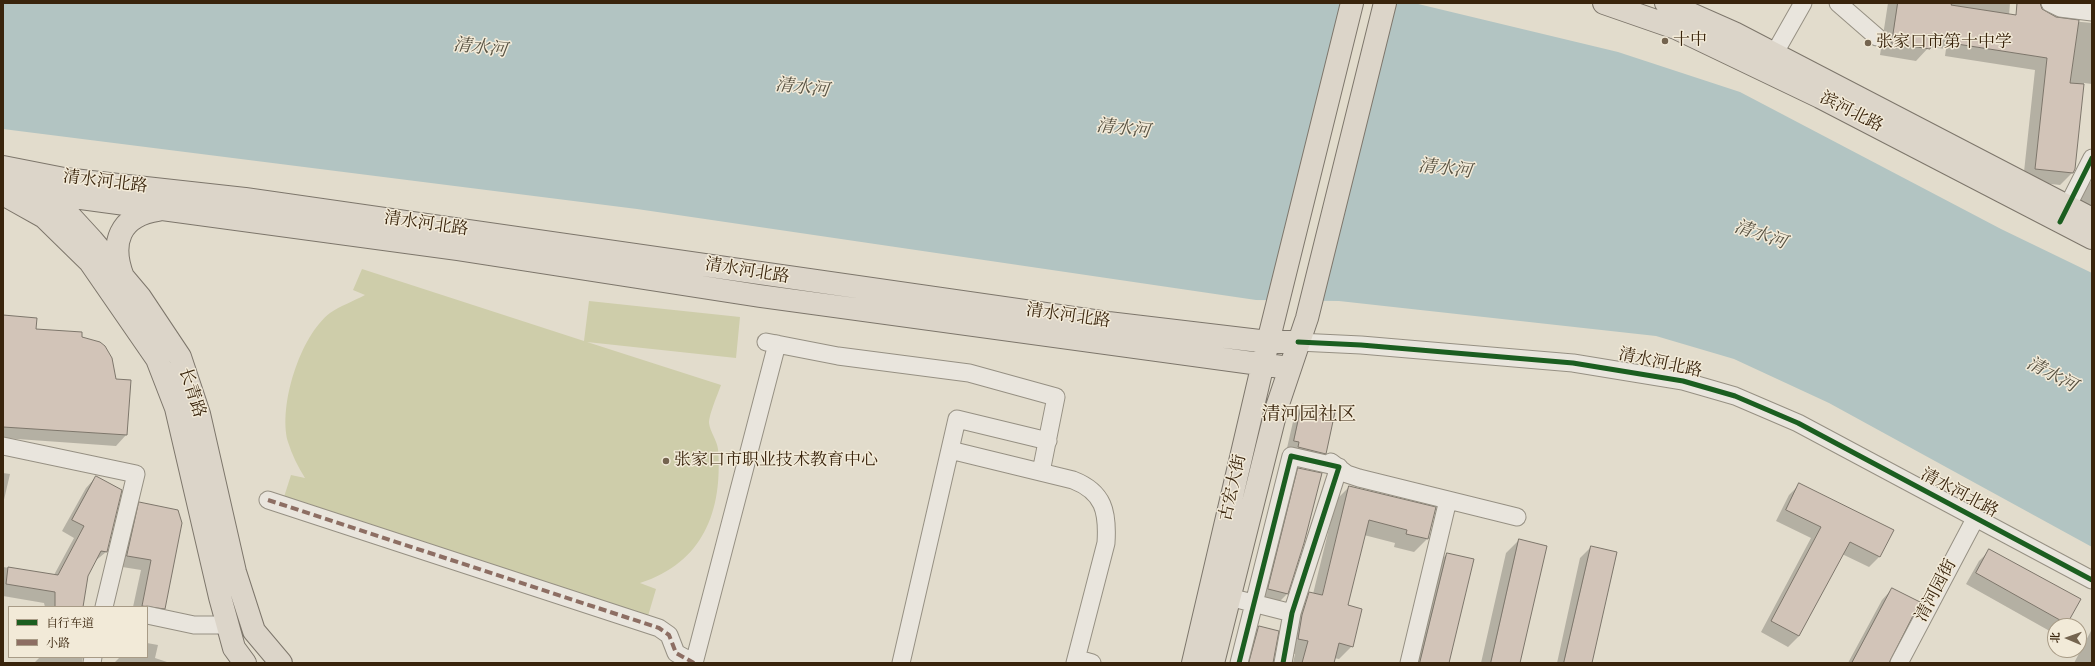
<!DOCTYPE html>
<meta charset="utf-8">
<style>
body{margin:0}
#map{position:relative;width:2095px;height:666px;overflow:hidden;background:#e2dccc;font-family:"IM FELL DW Pica","Noto Serif SC",serif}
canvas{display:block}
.frame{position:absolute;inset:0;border:4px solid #39240c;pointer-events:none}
.legend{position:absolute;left:8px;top:606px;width:140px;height:52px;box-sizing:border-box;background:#f2ead8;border:1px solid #a89b86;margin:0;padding:5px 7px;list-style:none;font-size:12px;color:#39240c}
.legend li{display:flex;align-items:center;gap:8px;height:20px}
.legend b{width:20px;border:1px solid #a89b86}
.north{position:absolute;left:2047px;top:618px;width:40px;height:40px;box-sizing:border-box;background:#f2ead8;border:1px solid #a89b86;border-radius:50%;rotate:272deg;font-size:11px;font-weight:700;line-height:16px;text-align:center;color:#39240c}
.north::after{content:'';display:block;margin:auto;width:14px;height:18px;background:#74644f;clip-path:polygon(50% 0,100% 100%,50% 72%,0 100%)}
</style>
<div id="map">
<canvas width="2095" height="666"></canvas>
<div class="frame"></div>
<ul class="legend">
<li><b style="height:5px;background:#1b5e20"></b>自行车道</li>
<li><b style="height:5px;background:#8d6e63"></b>小路</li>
</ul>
<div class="north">北</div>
</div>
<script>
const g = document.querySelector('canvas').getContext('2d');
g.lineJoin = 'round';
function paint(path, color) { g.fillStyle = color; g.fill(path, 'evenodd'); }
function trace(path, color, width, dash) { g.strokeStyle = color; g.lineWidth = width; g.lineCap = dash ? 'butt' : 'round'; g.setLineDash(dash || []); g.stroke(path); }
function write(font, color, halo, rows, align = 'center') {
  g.font = font + ' "IM FELL DW Pica","Noto Serif SC",serif'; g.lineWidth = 3; g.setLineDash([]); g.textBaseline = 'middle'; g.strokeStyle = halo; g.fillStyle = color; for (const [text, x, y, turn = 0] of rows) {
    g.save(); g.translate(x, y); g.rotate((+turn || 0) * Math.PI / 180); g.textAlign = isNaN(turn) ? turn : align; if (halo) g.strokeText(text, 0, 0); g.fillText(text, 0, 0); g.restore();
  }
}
const green = new Path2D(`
 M 362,269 L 584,341 L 589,301 L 740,317 L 736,358 L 587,342 L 721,385 C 718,394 709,414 709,423 C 710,432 717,440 718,449 C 723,511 703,563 640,583 L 656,589 L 648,616 L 284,497 L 291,475 L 305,478 C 298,467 292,455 288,442 C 278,406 300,336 330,313 C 340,306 354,301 365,295 L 353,290 Z`);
const water = new Path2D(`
 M 3,3 L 1414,3 L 1618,52 L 1740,92 L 2001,229 L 2092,273 L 2092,547 L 1829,403 L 1734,359 L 1656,336 L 1339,301 L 1256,300 L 637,209 L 3,129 Z`);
const pier = new Path2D(`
 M 1344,3 L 1396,3 L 1322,303 L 1270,302 Z`);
const shadow = new Path2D(`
 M 1888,3 L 2010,3 L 2009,15 L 2092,23 L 2092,84 L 2084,83 L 2072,173 L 2060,185 L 2023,181 L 2035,70 L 1945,56 L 1946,49 L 1929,47 L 1916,61 L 1880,55 Z
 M 2092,181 L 2092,217 L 2075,208 L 2086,186 Z
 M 3,316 L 35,330 L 81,337 L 126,435 L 116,446 L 3,438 Z
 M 1302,406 L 1325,453 L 1318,460 L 1287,448 L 1295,413 Z
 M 1299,469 L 1287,594 L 1273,608 L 1254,603 L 1284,483 Z
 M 3,473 L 10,474 L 3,504 Z
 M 96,477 L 106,552 L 94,562 L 87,575 L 82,607 L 45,607 L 44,603 L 3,596 L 3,567 L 54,575 L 74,538 L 62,531 L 86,488 Z
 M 1799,485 L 1880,556 L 1869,567 L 1842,554 L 1799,636 L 1788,647 L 1761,632 L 1811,538 L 1776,521 L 1789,495 Z
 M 1349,487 L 1427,539 L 1414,552 L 1394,547 L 1395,543 L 1364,535 L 1347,606 L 1352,646 L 1339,659 L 1334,658 L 1333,663 L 1293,663 L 1295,654 L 1285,652 L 1297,606 L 1310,593 L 1313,594 L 1336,500 Z
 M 140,503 L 164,608 L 153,619 L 147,607 L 133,607 L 141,570 L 116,566 L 129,514 Z
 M 1519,540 L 1519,663 L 1481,663 L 1506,553 Z
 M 1591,547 L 1591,663 L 1557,663 L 1580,558 Z
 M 1990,550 L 2066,623 L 2063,626 L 2055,626 L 2055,634 L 1966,584 L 1979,561 Z
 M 1447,554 L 1448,663 L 1411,663 L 1434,567 Z
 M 1892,589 L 1887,663 L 1848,663 L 1882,600 Z
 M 1259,627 L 1277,632 L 1273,663 L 1242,663 L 1248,638 Z
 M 2092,629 L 2092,663 L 2074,663 Z
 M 147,643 L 158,645 L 155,658 L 170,663 L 114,663 L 119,658 L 147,657 Z
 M 40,657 L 83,657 L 82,663 L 34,663 Z`);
const building = new Path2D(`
 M 1898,3 L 1952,3 L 1951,5 L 2016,15 L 2017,3 L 2040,3 L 2042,9 L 2056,17 L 2079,20 L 2070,83 L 2084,84 L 2075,169 L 2073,173 L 2035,169 L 2047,58 L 1957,44 L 1958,37 L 1932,34 L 1930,49 L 1892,43 Z
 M 3,315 L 37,318 L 36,329 L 82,332 L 82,337 L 100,342 L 105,346 L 112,358 L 116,379 L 131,380 L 127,435 L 3,427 Z
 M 1302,404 L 1335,412 L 1326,454 L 1298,447 L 1299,442 L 1294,441 Z
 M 1298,468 L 1322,473 L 1304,543 L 1288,594 L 1268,589 Z
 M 96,476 L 122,490 L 107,552 L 101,551 L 88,576 L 83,607 L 55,607 L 55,592 L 6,584 L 8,567 L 58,575 L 84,526 L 72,520 Z
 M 1799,483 L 1894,530 L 1880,557 L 1850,542 L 1799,636 L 1771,621 L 1821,527 L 1786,510 Z
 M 1349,486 L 1436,507 L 1428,539 L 1406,534 L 1407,530 L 1369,520 L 1348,605 L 1362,609 L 1353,647 L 1339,643 L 1334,663 L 1302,663 L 1308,641 L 1298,639 L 1302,615 L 1309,592 L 1322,595 Z
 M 139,502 L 178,510 L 182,523 L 165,609 L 142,606 L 151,560 L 127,556 Z
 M 1519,539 L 1547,546 L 1520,663 L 1491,663 Z
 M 1591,546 L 1617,552 L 1592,663 L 1564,663 Z
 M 1989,549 L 2081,599 L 2067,624 L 1976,573 Z
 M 1447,553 L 1474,559 L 1449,663 L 1420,663 Z
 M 1892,588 L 1920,602 L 1889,663 L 1852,663 Z
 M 1259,626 L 1279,631 L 1273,663 L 1249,663 Z`);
const minor = new Path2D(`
 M 1838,3 L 1877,37
 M 2050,3 L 2060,8 L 2092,12
 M 1769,63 L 1803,3
 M 2062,217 L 2092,158
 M 766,342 L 838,356 L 969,373 L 1056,397 L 1041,472
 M 1298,342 L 1361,345 L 1573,363 L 1683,381 L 1735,396 L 1798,423 L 2092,580
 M 3,446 L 136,474 L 104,607
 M 950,450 L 1073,480 C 1104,492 1108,512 1106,543 L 1075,663
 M 1331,462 L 1347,474 L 1359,478 L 1517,517
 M 268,500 L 659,628 L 669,635 L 676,653 L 694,663
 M 1229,597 L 1292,613
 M 147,615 L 194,625 L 228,625
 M 1078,659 L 1092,663
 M 92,663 L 93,657
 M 694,663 L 777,344
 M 901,663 L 957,419 L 1048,441
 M 1239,663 L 1291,456 L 1339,467 L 1292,613 L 1283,663
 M 1409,663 L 1448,500
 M 1899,663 L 1975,519`);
const major = new Path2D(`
 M 1604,3 L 1676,28 L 1820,97 L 2092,238
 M 1666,3 L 1734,33 L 2092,219
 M 3,167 L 64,179 L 245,199 L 1108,323 L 1268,342 L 1298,342
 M 3,185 L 44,193 L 458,249 L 760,296 L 1289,368
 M 43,192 L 58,203 L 92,240 L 140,297 L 180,357 L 199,414 L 235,572 L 254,631 L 281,663
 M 3,194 L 44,217 L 90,262 L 157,359 L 176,408 L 220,597 L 234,648 L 245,663
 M 123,277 C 110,243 119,216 158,210
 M 1193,663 L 1268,342 L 1352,3
 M 1213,663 L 1277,407 L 1307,318 L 1385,3`);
const quiet = new Path2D(`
 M 268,500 L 659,628 L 669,635 L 676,653 L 694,663`);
const cycleway = new Path2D(`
 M 2060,222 L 2092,158
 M 1298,342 L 1361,345 L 1573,363 L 1683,381 L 1735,396 L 1798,423 L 2092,580
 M 1239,663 L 1291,456 L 1339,467 L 1292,613 L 1283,663`);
const markers = [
 [1665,41,4,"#74644f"],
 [1868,43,4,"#74644f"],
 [666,461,4,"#74644f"]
];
const poiNames = [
 ["十中",1673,41],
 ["张家口市第十中学",1876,43],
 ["张家口市职业技术教育中心",674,461]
];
const streetNames = [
 ["滨河北路",1851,113,27],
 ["清水河北路",105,183,7],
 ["清水河北路",426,225,8],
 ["清水河北路",747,272,9],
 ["清水河北路",1068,317,8],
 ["清水河北路",1660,364,12],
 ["长青路",191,393,72],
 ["古宏大街",1234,488,-77],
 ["清水河北路",1959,494,28],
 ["清河园街",1937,591,-62]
];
const waterNames = [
 ["清水河",480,49,7],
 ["清水河",802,89,7],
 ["清水河",1123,130,7],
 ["清水河",1445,170,7],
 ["清水河",1760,236,19],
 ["清水河",2051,376,28]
];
const quarterNames = [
 ["清河园社区",1309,416]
];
paint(green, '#cecdaa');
paint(water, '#b2c4c2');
paint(pier, '#e2dccc');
paint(shadow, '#0003');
paint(building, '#d2c4b8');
trace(building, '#7d766b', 1);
trace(minor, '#969083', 19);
trace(major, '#7d766b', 24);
trace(minor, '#e9e5dd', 17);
trace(major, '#dcd5c9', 22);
trace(quiet, '#8d6e63', 4, [8, 4]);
trace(cycleway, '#1b5e20', 5);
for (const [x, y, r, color] of markers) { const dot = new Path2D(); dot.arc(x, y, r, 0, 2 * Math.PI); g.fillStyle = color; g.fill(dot); trace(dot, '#f2ead8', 1.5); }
write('17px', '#39240c', '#f2ead8', poiNames, 'left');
write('17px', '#39240c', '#f2ead8', streetNames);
write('italic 18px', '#575141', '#f2ead8', waterNames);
write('19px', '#39240c', '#f2ead8', quarterNames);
</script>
